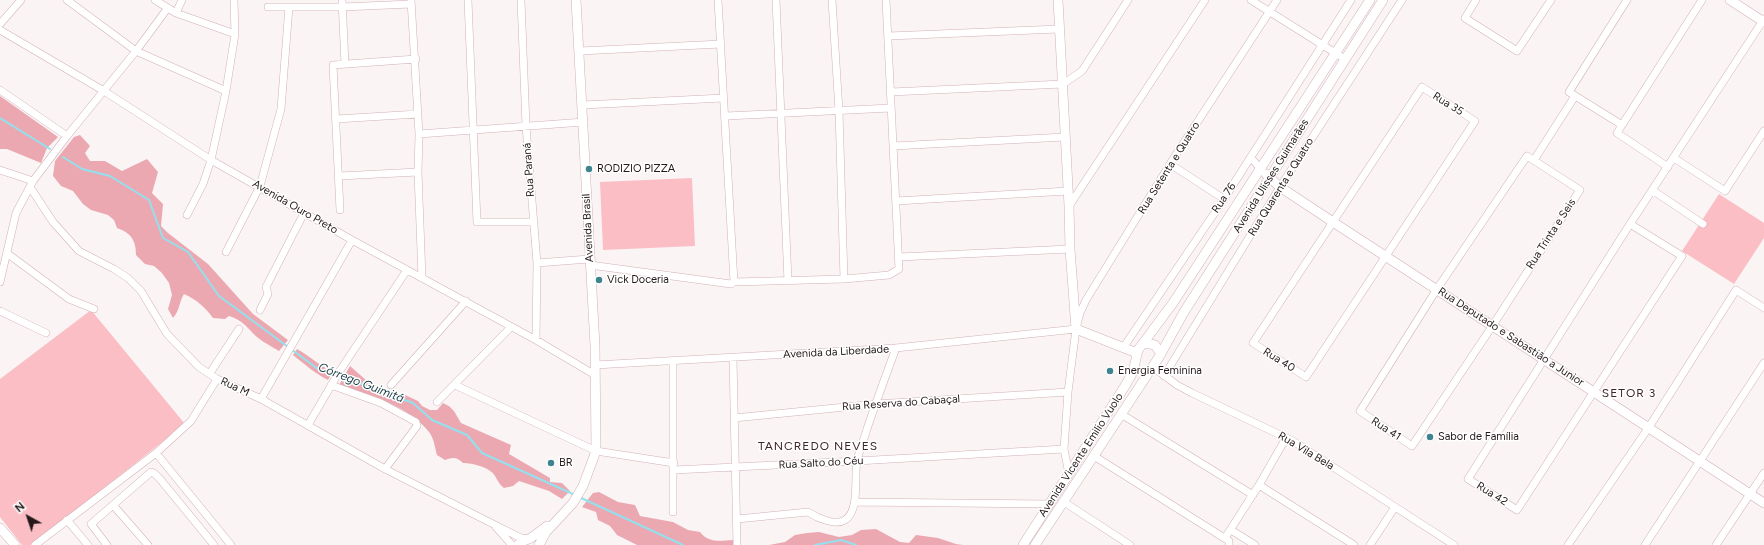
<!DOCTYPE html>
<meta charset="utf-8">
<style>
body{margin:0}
#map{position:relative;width:1764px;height:545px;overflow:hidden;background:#fbf4f5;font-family:Figtree,sans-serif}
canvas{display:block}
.north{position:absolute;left:8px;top:497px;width:40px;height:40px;-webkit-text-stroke:3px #fff;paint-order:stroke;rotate:320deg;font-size:11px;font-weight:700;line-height:16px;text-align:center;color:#24181a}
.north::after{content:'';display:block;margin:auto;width:14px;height:18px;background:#24181a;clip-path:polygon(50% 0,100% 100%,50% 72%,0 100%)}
</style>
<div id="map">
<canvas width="1764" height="545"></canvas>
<div class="north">N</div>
</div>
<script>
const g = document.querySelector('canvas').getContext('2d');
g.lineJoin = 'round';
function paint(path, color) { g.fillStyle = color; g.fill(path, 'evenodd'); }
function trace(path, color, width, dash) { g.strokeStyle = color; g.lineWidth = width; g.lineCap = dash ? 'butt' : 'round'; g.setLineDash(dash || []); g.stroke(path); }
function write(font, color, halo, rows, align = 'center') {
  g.font = font + ' Figtree,sans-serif'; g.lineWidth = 3; g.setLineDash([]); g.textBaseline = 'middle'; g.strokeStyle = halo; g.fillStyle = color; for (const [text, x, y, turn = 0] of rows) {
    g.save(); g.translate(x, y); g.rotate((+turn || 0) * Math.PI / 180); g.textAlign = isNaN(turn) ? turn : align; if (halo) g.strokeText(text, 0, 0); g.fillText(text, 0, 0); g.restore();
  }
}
const green = new Path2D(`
 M 692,178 L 695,246 L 603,250 L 600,182 Z
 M 1719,194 L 1764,223 L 1764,238 L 1734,284 L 1682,251 Z
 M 91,310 L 185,424 L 32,545 L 22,545 L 0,517 L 0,379 Z`);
const forest = new Path2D(`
 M 0,96 L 58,137 L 47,148 L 41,163 L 7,149 L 0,149 Z
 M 80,135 L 90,146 L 85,153 L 90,161 L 105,161 L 122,171 L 147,159 L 158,172 L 152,193 L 163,204 L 161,226 L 168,233 L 208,264 L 253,314 L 288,340 L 279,351 C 269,345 257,339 250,330 C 243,323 239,319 229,316 L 225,319 L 213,318 C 205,307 197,300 184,294 C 179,302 180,310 173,318 L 168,309 L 172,295 L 169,283 L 162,273 L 154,266 L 145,264 L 136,255 C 136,240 131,233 117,228 L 114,220 L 108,215 L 91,210 L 83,204 L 73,191 L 61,186 L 53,176 L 55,161 L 74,137 Z
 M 297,349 C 310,356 319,366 333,371 L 328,380 C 317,375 303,363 293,355 Z
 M 350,366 L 367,381 L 396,395 L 403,394 L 418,401 L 422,406 L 430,410 L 437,410 L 443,403 L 449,406 L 454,411 L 461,423 L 511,445 L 509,454 L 550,478 L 550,482 L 562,483 L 570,491 L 562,499 L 549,491 L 519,481 L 513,486 L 504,488 C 499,484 498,481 495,476 C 490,467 472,463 463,463 C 457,457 453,457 445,460 L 437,455 C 435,448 434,438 429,432 C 410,407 369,394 339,385 Z
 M 599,492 L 618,502 L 635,505 L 640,516 L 673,522 L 688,530 L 700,532 C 709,543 719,541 733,540 L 733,545 L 637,545 L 617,535 L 610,526 L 598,520 L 596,512 L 582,507 L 593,493 Z
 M 876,529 L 900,542 L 909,543 L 916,535 L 938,538 L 956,544 L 963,545 L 769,545 L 785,542 L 795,535 L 807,533 L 819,532 L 839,537 L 852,535 L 861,530 Z`);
const stream = new Path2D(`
 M 0,118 L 50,149
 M 63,157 L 82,169 L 110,176 L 149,200 L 163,238 L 188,252 L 219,296 L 318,369 L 335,375
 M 339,376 L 413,403 L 432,420 L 467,435 L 482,453 L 575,495
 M 579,497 L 683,545
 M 815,545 L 841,540 L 856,545`);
const street = new Path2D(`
 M 67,0 L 136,51 L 226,91
 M 155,0 L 176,13 L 235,34
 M 342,0 L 345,64
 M 411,0 L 419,134 L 418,172 L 422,278
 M 468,0 L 477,222 L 533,222
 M 521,0 L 526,126 L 537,263 L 536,340
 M 718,0 L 734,282
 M 776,0 L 788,281
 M 832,0 L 839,111 L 844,279
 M 1251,0 L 1345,59
 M 1476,0 L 1465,18 L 1517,51 L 1551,0
 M 1627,0 L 1569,92 L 1622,125 L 1702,0
 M 268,7 L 343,7 L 411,4
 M 176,13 L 182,0
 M 0,24 L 21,0
 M 0,30 L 104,91 L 211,160 L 352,240 L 536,340 L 595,375
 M 889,36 L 1059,29
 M 580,51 L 721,44
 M 1422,87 L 1475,121 L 1306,377 L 1253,343 Z
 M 0,90 L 67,136
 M 891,92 L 1063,84 L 1082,71 L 1128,0
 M 583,105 L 723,98
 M 726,116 L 891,108
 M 336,119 L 418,114
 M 1622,125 L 1617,133 L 1668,167
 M 419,134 L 584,122
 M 893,146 L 1065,137
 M 1527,156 L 1580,190 L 1493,325 L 1412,446 L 1360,411 L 1437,289 Z
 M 1251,158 L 1261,169
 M 1674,158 L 1725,191 L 1764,131
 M 1534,160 L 1575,96
 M 1170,164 L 1224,199
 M 0,170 L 33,181
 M 339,176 L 418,172
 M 30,187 L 53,222 L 79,251 L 114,269 L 128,278 L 141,291 L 167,334 L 199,367 L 217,379 L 261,399 L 385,469 L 493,524 L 521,538 L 528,539
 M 1652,190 L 1703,224
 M 896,201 L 1068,191
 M 1069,206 L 1205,0
 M 340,210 L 333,65 L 416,59
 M 187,215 L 203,184 L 211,160 L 226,91 L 235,34 L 234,0
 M 1630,224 L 1682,256 L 1517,510 L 1468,479 L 1630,224 L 1764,19
 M 226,252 L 260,186 L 281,109 L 289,7
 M 8,254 L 69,299 L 94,309
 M 899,257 L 1070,249
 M 537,263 L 589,259
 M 590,265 L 731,284 L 734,282 L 844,279 L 889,275 L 899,269 L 886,0
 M 0,282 L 16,213 L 33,181 L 67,136 L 136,51 L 167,9
 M 260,310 L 268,294 L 266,287 L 304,213
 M 0,311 L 46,333
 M 1123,348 L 1224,199 L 1351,0
 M 733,358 L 737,545
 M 595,365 L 896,348 L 1076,329
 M 1153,367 L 1177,385 L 1192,393 L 1293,441 L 1454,545
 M 210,373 L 239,329
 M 1164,376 L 1280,187 L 1402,0
 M 331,385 L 381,403 L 416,422 L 417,426 L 385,469
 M 391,385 L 466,301
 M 455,385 L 596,451 L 674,463
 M 261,399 L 352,240
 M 437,402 L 511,327
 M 1121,414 L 1253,495
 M 734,418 L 876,404 L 1068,392
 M 308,425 L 339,372 L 407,270
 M 156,453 L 231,545
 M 1094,456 L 1229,541 L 1229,545
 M 674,470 L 857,461 L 1064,449
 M 1069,474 L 1064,449 L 1068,392 L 1076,329 L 1080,313 L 1086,300 L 1170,164 L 1277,0
 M 1259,485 L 1354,545
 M 855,502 L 1050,504
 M 1064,502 L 1130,545
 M 113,505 L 148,545
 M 673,512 L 673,361
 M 737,519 L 808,512 C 817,518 835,526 845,520 C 860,511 854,476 857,461 C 859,451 864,440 867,429 C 876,402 886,375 896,348
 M 67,520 L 88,545
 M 496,527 L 512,545
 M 1231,530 L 1255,545
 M 1225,538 L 1259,485 L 1286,438
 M 35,545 L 156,453 L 191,421 L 217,379
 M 107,545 L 91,524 L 151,472 L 154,473 L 160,479 L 214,545
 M 1370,545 L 1395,507
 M 1568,545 L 1649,427 L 1736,290 L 1764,308
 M 1645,545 L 1764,363
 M 1716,545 L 1764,473`);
const secondary = new Path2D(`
 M 1058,0 L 1069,206 L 1070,249 L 1076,329 L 1137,353
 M 1730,0 L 1764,22
 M 1266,174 L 1280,187 L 1333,222 L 1764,503
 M 1144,343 L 1155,345 L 1161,354
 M 0,528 L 15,545
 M 518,545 L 521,542 L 531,538 L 547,526
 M 539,545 L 546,532 L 573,503 L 583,486 L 596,451 L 595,346 L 576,0
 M 1023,545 L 1125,386 L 1133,372 L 1138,350 L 1173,303 L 1370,0
 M 1035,545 L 1159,357 L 1184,312 L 1383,0`);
const markers = [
 [589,169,4,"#3e8490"],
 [599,280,4,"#3e8490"],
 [1110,371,4,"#3e8490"],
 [1430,437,4,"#3e8490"],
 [551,463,4,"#3e8490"]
];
const streetNames = [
 ["Rua 35",1448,104,32],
 ["Rua Setenta e Quatro",1169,168,-58],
 ["Rua Paraná",529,170,-94],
 ["Avenida Ulisses Guimarães",1271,176,-58],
 ["Rua Quarenta e Quatro",1281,187,-58],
 ["Rua 76",1224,198,-56],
 ["Avenida Ouro Preto",295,207,30],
 ["Avenida Brasil",588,228,-93],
 ["Rua Trinta e Seis",1551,234,-57],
 ["Rua Deputado e Sabastião a Junior",1511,337,33],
 ["Avenida da Liberdade",836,352,-3],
 ["Rua 40",1279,360,32],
 ["Rua M",235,387,25],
 ["Rua Reserva do Cabaçal",901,403,-4],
 ["Rua 41",1386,429,33],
 ["Rua Vila Bela",1306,451,31],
 ["Avenida Vicente Emilio Vuolo",1081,455,-57],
 ["Rua Salto do Céu",821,463,-3],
 ["Rua 42",1492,494,32]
];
const poiNames = [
 ["RODIZIO PIZZA",597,169],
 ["Vick Doceria",607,280],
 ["Energia Feminina",1118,371],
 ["Sabor de Família",1438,437],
 ["BR",559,463]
];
const waterNames = [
 ["Córrego Guimitá",361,383,21]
];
const neighbourhoodNames = [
 ["SETOR 3",1629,393],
 ["TANCREDO NEVES",818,446]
];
paint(green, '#fbbec5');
paint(forest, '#eba8b1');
trace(stream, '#93e1ef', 2);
trace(street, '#d2b1b5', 8);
trace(secondary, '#d2b1b5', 10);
trace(street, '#fff', 7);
trace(secondary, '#fff', 9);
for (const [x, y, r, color] of markers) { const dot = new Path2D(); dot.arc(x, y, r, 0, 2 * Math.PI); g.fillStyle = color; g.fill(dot); trace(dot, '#fff', 1.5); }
write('11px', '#24181a', '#fff', streetNames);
write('11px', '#24181a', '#fff', poiNames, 'left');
write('italic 12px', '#173d43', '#fff', waterNames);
g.letterSpacing = '1px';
write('12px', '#3e2528', '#fff', neighbourhoodNames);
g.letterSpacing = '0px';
</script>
